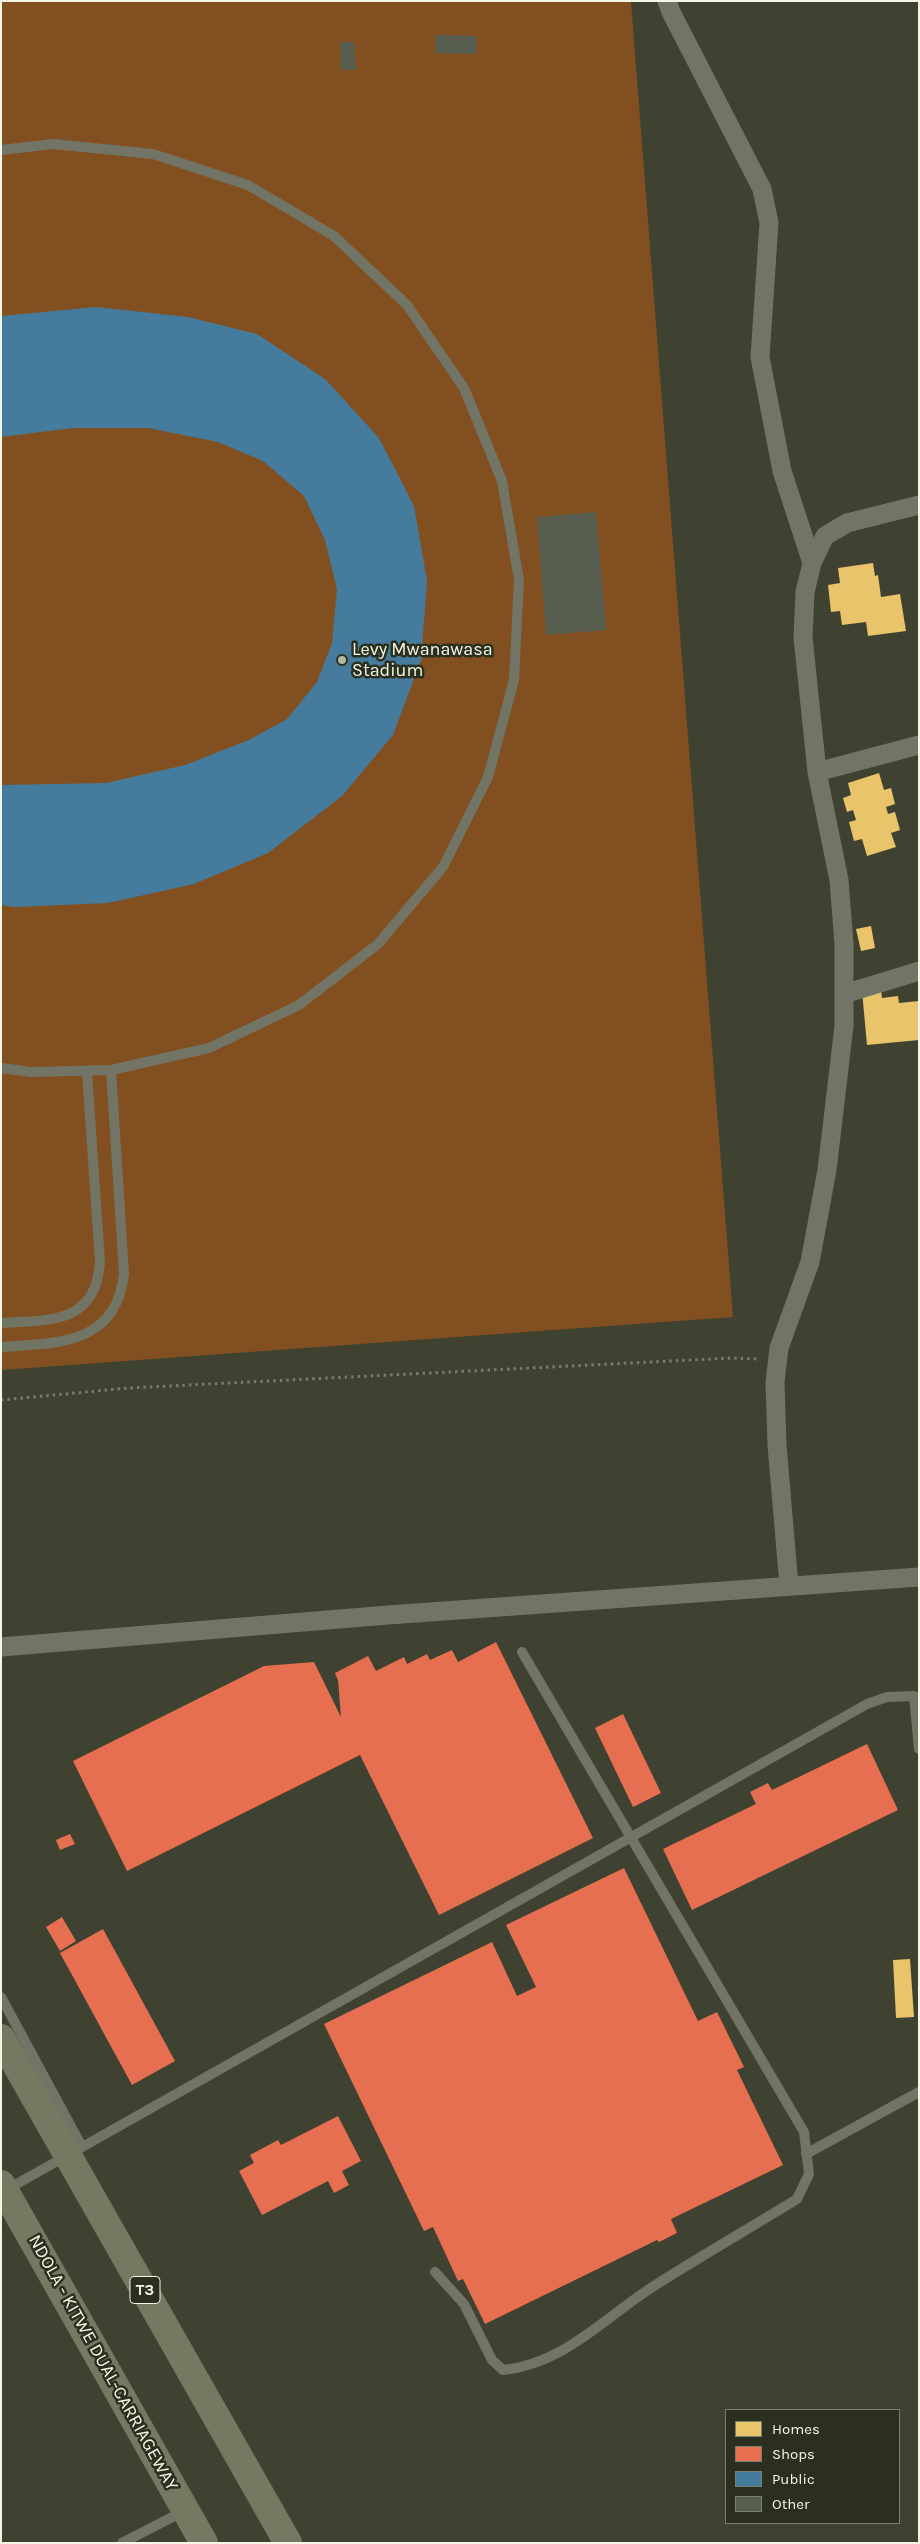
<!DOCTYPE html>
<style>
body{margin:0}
#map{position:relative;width:920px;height:2544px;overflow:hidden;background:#3f4230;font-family:Karla,sans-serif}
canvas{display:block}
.frame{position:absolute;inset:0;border:2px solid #f2f8e3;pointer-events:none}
.legend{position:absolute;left:725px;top:2409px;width:175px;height:115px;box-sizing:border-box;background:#2b2f1f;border:1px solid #7b7f6d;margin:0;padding:6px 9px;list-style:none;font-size:15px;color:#f2f8e3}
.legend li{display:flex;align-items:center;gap:10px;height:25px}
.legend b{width:25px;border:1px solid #7b7f6d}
</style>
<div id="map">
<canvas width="920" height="2544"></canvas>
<div class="frame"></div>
<ul class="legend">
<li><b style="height:14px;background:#e9c46a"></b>Homes</li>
<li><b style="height:14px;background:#e76f51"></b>Shops</li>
<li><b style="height:14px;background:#457b9d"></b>Public</li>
<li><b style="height:14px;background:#565c4e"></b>Other</li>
</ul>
</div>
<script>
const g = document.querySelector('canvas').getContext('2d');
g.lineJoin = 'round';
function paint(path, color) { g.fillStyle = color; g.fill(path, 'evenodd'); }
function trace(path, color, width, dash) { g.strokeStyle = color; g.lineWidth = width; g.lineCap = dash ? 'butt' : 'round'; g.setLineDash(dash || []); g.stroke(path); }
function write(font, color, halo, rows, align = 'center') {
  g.font = font + ' Karla,sans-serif'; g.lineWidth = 5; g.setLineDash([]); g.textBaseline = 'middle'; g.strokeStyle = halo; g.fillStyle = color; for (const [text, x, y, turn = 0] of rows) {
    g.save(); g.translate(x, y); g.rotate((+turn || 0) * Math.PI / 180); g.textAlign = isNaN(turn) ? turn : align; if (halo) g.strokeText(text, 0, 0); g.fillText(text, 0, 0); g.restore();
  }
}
const green = new Path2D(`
 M 1,1 L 631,2 L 733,1317 L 1,1370 Z`);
const homes = new Path2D(`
 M 873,563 L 875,576 L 878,575 L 881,597 L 900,594 L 906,631 L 868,636 L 866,622 L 842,625 L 840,611 L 831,612 L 828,585 L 840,583 L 838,568 Z
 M 879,773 L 884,790 L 891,788 L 895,804 L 886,807 L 888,814 L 895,812 L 900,830 L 891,833 L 896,847 L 867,856 L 862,839 L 854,841 L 849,822 L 856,820 L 853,810 L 847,812 L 843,798 L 851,795 L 848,783 Z
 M 871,926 L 875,948 L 861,951 L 856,929 Z
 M 881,990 L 882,998 L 898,996 L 899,1003 L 919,1001 L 919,1040 L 867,1045 L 862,991 Z
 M 910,1959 L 914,2017 L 896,2018 L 893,1960 Z`);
const shops = new Path2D(`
 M 496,1642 L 593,1838 L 439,1915 L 360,1755 L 127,1871 L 73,1761 L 264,1666 L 314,1662 L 341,1717 L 338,1680 L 335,1673 L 368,1656 L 376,1671 L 404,1657 L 407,1664 L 427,1654 L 430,1660 L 452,1650 L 458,1662 Z
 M 623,1714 L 661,1793 L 633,1807 L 595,1728 Z
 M 867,1744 L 898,1810 L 692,1910 L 663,1849 L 756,1804 L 750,1792 L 768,1783 L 772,1790 Z
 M 70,1834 L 75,1844 L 60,1850 L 56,1840 Z
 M 624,1868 L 698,2021 L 717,2012 L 744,2067 L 737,2070 L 783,2165 L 671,2219 L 677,2233 L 659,2242 L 657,2240 L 485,2324 L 463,2279 L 458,2281 L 433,2227 L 424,2231 L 324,2024 L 492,1942 L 517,1996 L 536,1987 L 506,1925 Z
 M 62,1917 L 76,1941 L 60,1951 L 46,1927 Z
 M 103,1929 L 175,2061 L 132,2085 L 60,1953 Z
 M 338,2116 L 361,2161 L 342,2171 L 349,2185 L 334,2193 L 328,2181 L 262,2215 L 239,2171 L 254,2163 L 250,2155 L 278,2140 L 281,2145 Z`);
const public = new Path2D(`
 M 96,307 L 188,317 L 257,334 L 325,379 L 379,438 L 414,506 L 427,581 L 421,660 L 393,735 L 342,796 L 268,853 L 194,884 L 108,903 L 15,907 L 1,905 L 1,785 L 106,783 L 185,765 L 249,740 L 287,719 L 317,682 L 332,643 L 337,589 L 325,540 L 304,496 L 263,461 L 218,442 L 148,428 L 73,428 L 1,437 L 1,316 Z`);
const building = new Path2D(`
 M 436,35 L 476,36 L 476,54 L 435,53 Z
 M 340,42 L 354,42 L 356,70 L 341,70 Z
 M 596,512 L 606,630 L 546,635 L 537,517 Z`);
const path = new Path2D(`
 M 1,1400 L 128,1388 L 731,1358 L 759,1359`);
const lane = new Path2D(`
 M 1,150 L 53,144 L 153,154 L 248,185 L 334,236 L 407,305 L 464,388 L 502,481 L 519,580 L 514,680 L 488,777 L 443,867 L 378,944 L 299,1005 L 209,1048 L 111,1070 L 31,1072 L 1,1068
 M 1,1323 C 50,1320 96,1324 100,1262 L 87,1072
 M 1,1347 C 58,1343 116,1345 124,1274 L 111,1070
 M 1,1997 L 82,2147
 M 806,2154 L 919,2092
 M 6,2190 L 867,1704 L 887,1697 L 914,1696 L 919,1749
 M 435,2272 L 464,2304 L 492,2360 L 503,2370 C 564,2364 605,2317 654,2286 C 701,2256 750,2228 797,2199 L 809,2174 L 804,2132 L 522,1652
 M 122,2543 L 184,2511`);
const street = new Path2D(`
 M 667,1 L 671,12 L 762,189 L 769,223 L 760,357 L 782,471 L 812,563
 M 817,772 L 919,745
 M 844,994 L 919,971
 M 789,1586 L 777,1445 L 775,1382 L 779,1348 L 810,1262 L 827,1170 L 844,1026 L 844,944 L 839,880 L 817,772 L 803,637 L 805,592 L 812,563 L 825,536 L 847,523 L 919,505
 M 1,1647 L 388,1615 L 919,1577`);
const highway = new Path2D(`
 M 1,2038 L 288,2543
 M 1,2184 L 204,2543`);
const markers = [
 [342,660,5,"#b3b8a4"]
];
const shields = [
 [145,2290,30]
];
const shieldNames = [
 ["T3",145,2290]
];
const poiNames = [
 ["Levy Mwanawasa",352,650],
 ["Stadium",352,671]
];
const streetNames = [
 ["NDOLA - KITWE DUAL-CARRIAGEWAY",103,2363,61]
];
paint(green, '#825020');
paint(homes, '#e9c46a');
paint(shops, '#e76f51');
paint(public, '#457b9d');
paint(building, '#565c4e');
trace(path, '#787b6d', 3, [2.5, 4]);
trace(lane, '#727565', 10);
trace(street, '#727565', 19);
trace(highway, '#747961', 28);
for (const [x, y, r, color] of markers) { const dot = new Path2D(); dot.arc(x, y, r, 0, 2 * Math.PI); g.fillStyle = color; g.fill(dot); trace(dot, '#2b2f1f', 2); }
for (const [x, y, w] of shields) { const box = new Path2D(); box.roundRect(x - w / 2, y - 13.5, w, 27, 4); g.fillStyle = '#2b2f1f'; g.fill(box); trace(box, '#f2f8e3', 1); }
write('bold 16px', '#f2f8e3', null, shieldNames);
write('18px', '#f2f8e3', '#2b2f1f', poiNames, 'left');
write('18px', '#f2f8e3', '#2b2f1f', streetNames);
</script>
